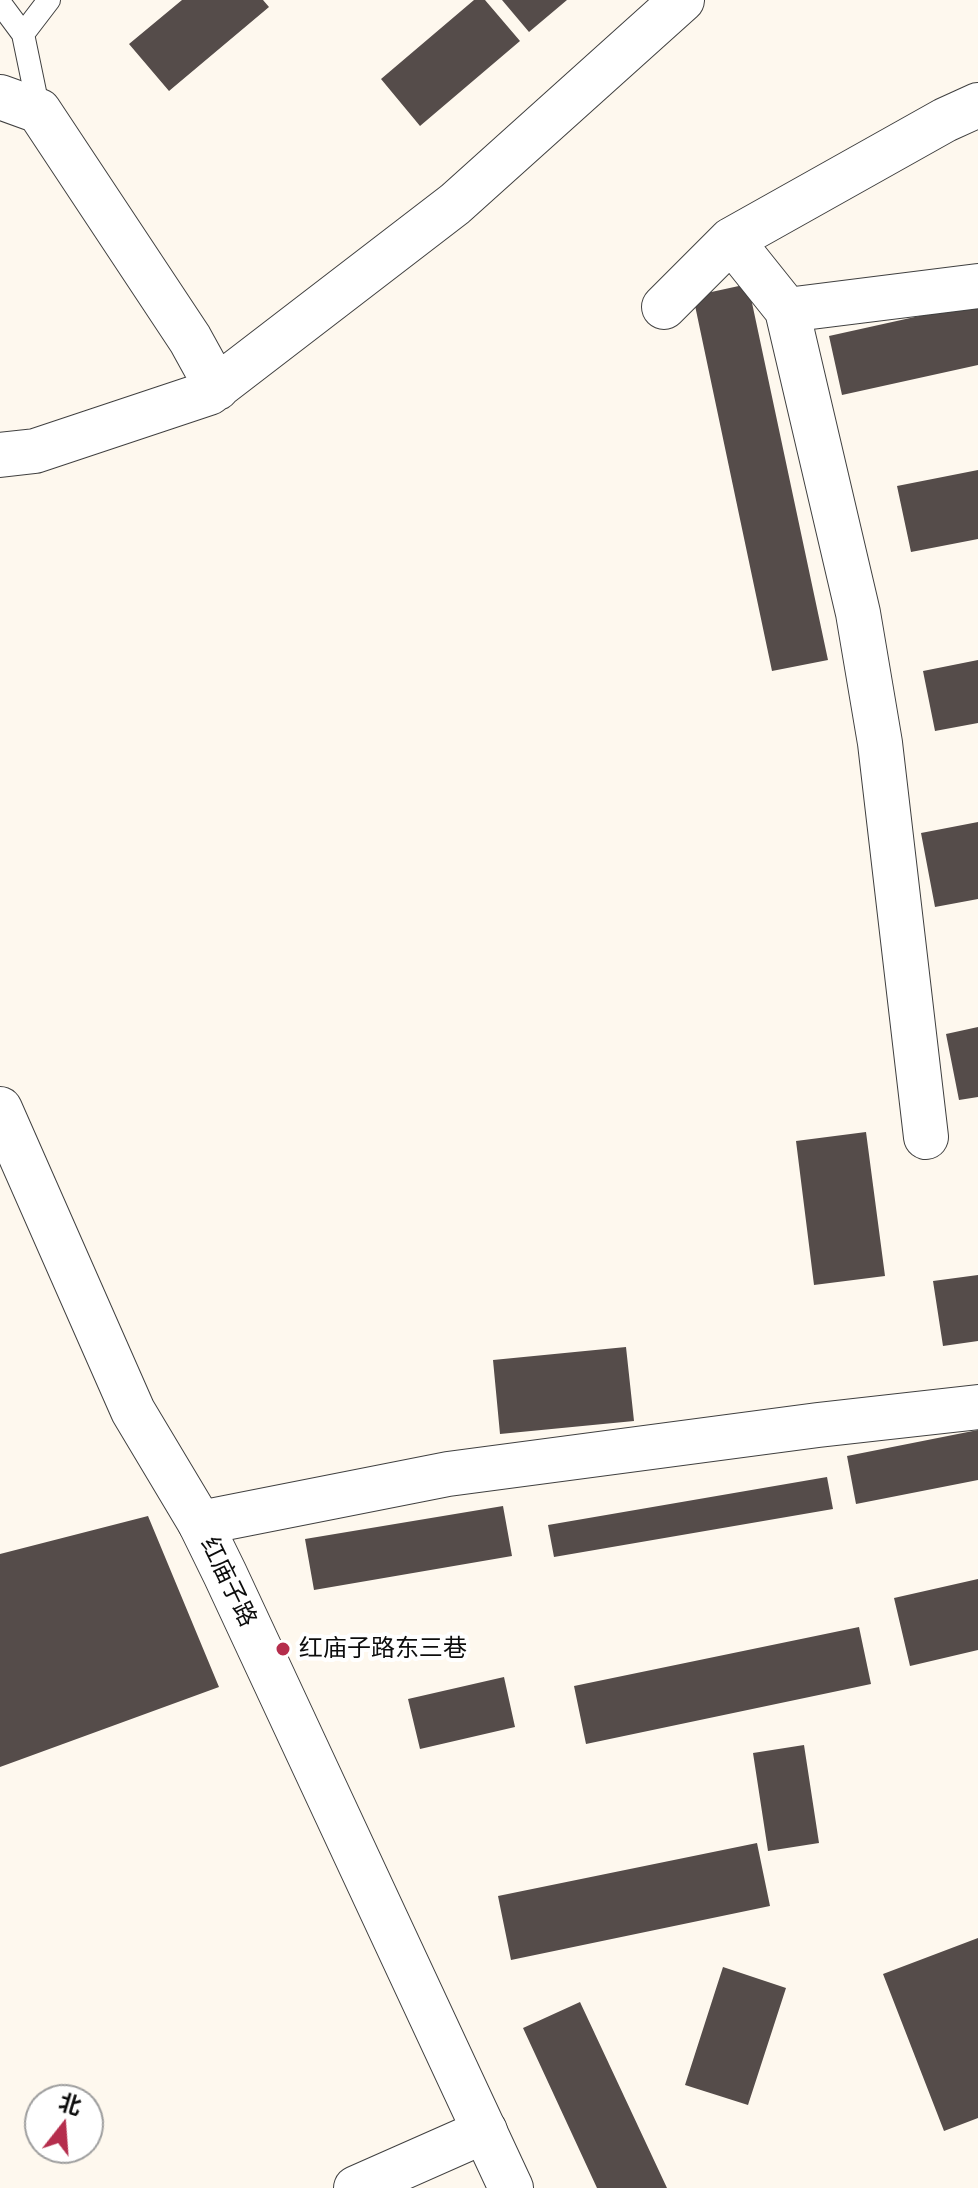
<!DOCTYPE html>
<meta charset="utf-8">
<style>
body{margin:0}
#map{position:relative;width:978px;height:2188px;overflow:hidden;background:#fef8ee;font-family:Literata,"Noto Sans SC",serif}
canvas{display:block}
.north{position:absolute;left:24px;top:2084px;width:80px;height:80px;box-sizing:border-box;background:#fff;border:2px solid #9e9e9e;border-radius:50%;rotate:17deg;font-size:22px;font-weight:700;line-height:32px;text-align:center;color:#0d0d0d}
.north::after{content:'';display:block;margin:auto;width:28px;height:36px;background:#b52e4d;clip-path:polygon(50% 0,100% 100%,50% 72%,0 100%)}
</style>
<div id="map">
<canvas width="978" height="2188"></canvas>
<div class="north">北</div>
</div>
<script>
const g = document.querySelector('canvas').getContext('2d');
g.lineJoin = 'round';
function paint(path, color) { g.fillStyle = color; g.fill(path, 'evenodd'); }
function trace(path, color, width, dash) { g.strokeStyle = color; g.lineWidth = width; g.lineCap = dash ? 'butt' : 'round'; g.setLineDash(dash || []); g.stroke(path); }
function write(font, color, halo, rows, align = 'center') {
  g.font = font + ' Literata,"Noto Sans SC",serif'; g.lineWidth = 8; g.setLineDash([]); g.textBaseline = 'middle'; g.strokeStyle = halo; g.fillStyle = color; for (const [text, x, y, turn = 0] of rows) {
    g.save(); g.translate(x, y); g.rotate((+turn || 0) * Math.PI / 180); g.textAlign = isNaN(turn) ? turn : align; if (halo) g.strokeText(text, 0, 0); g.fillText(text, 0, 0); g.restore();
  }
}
const building = new Path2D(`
 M 182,0 L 263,0 L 269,7 L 169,91 L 129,44 Z
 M 474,0 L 485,0 L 520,41 L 420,126 L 381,79 Z
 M 502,0 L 567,0 L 529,32 Z
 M 748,284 L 828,660 L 772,671 L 693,296 Z
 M 978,303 L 978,365 L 842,395 L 829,336 Z
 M 978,470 L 978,539 L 911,552 L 897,486 Z
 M 978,660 L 978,723 L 935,731 L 923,671 Z
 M 978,822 L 978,899 L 935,907 L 921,833 Z
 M 978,1027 L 978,1097 L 959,1100 L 946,1034 Z
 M 866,1132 L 885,1276 L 814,1285 L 796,1141 Z
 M 978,1275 L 978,1341 L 943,1346 L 933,1281 Z
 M 626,1347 L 634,1421 L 500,1434 L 493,1360 Z
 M 978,1430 L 978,1480 L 856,1504 L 847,1456 Z
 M 827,1477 L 833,1509 L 554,1557 L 548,1525 Z
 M 503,1506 L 512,1556 L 314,1590 L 305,1539 Z
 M 148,1516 L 219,1687 L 0,1767 L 0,1554 Z
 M 978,1579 L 978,1650 L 910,1666 L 894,1598 Z
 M 859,1627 L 871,1684 L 586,1744 L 574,1686 Z
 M 504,1677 L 515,1727 L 420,1749 L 408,1699 Z
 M 804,1745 L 819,1843 L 768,1851 L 753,1753 Z
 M 757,1843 L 770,1906 L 511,1960 L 498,1896 Z
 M 978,1938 L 978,2118 L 944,2131 L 883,1974 Z
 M 723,1967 L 786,1988 L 748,2105 L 685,2085 Z
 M 580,2002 L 667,2188 L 597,2188 L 523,2028 Z`);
const service = new Path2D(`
 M 0,3 L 23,34 L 39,111
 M 23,34 L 49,0`);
const minor = new Path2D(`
 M 0,97 L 39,111 L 190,339 L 217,388
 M 731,240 L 787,310 L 858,613 L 880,743 L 926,1137
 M 664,307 L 731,240 L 945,120 L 978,105
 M 787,310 L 978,286
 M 0,455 L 35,451 L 209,393 L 455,204 L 682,0
 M 200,1523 L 448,1474 L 818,1425 L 978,1407
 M 356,2188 L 485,2131`);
const tertiary = new Path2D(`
 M 0,1109 L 133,1411 L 200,1523 L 225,1574 L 511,2188`);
const markers = [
 [283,1649,8,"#b52e4d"]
];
const streetNames = [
 ["红庙子路",228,1582,64]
];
const poiNames = [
 ["红庙子路东三巷",299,1649]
];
paint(building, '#554c4a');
trace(service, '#404040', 24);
trace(minor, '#404040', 46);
trace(tertiary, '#404040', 46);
trace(service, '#fff', 22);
trace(minor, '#fff', 44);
trace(tertiary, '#fff', 44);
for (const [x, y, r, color] of markers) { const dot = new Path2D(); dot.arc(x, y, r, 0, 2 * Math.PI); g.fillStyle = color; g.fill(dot); trace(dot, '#fff', 3); }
write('24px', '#0d0d0d', '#fff', streetNames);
write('24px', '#0d0d0d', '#fff', poiNames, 'left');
</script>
